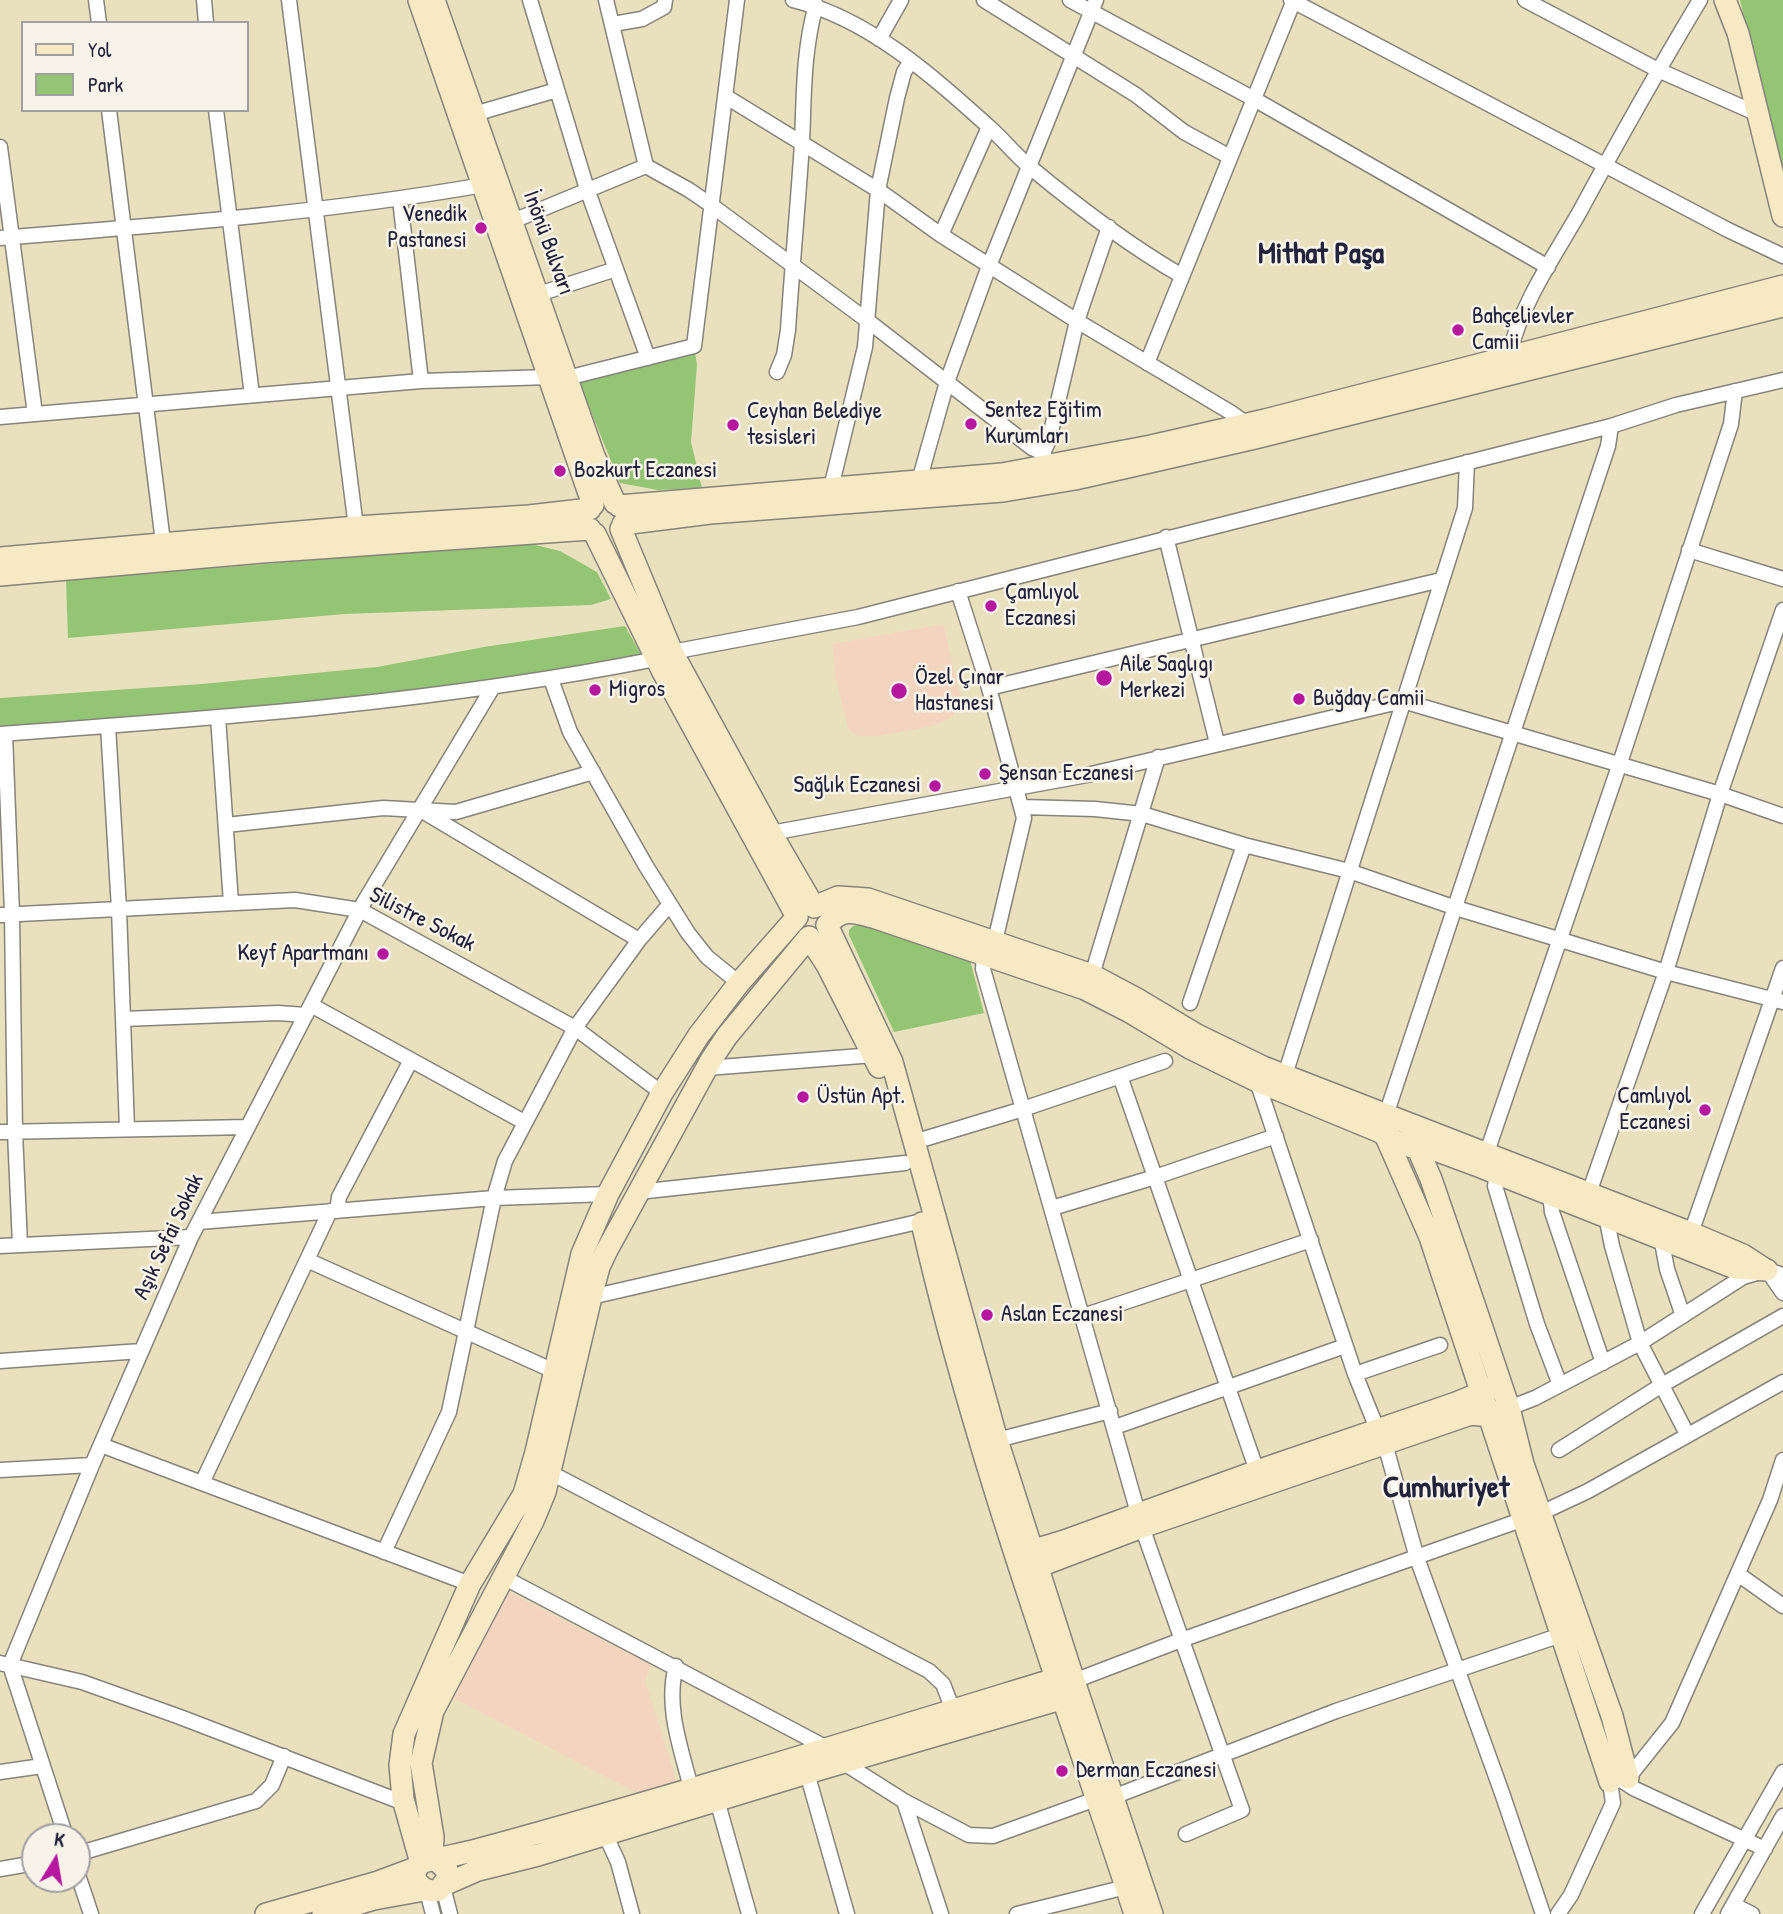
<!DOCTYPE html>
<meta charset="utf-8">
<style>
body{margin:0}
#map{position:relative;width:1783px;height:1914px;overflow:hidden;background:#e9e1bd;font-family:"Patrick Hand",sans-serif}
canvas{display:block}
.legend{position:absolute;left:21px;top:21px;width:228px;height:91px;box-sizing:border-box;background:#f7f3e8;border:2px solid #a29fa3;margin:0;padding:9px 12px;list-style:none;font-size:21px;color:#22223b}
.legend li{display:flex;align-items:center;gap:14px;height:35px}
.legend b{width:35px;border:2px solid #a29fa3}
.north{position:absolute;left:21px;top:1823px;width:70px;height:70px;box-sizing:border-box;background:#f7f3e8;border:2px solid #a29fa3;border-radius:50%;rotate:11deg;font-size:19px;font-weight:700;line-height:28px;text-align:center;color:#22223b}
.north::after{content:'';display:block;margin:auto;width:24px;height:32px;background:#b5179e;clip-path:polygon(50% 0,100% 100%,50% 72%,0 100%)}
</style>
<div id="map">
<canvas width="1783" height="1914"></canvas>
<ul class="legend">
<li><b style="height:9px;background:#f7e9c3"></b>Yol</li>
<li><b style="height:19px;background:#94c574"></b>Park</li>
</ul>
<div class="north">K</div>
</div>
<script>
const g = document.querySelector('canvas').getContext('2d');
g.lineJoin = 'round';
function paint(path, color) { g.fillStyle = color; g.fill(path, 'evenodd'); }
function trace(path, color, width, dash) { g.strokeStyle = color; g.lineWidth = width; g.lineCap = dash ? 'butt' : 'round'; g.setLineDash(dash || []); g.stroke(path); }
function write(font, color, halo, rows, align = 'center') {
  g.font = font + ' "Patrick Hand",sans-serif'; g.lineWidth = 5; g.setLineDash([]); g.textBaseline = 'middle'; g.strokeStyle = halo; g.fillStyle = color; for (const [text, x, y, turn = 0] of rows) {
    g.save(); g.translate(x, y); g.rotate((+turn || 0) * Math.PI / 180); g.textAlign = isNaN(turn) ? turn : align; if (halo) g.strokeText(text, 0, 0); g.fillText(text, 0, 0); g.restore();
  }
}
const built = new Path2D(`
 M 943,624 L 962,701 L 953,716 L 933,726 L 878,736 L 858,736 L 848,728 L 836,680 L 832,644 Z
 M 505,1590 L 651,1665 L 645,1681 L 678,1785 L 641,1795 L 451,1697 Z`);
const green = new Path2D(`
 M 1740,0 L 1783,0 L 1783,179 Z
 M 694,346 L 697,365 L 691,442 L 702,488 L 658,490 L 620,483 L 579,382 Z
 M 527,543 L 560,551 L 597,572 L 611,599 L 591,605 L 345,614 L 68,638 L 66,580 Z
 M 625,626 L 642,656 L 521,684 L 0,734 L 0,698 L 202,684 L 377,667 L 484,647 Z
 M 859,925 L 875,927 L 970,960 L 984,1013 L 894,1032 L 849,935 L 849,930 L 853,926 Z`);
const street = new Path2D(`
 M 96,0 L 99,23
 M 204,0 L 206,23
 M 289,0 L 356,527
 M 530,0 L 587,189 L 648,358
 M 606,0 L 646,166
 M 793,0 C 869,19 931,75 988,126 C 1003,139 1015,155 1030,167 C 1077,206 1130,246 1182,276
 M 984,0 L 1136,95 L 1184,132 L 1230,157
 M 1070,0 L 1254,99 L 1548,267
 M 1291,0 L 1728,230 L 1783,256
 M 1525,0 L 1658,70 L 1758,114
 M 613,24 L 642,19 L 664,7 L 665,0
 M 879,39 L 901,0
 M 725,96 L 878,190 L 941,235 L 1077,321 L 1230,412 L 1247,424
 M 109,110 L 163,542
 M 216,110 L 252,395
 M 474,114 L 557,90
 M 0,147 L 35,414
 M 400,200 L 421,381
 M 513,221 L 646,166 L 689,190 L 711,205 L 868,321 L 1032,448 L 1043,453 L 1049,466
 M 941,235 L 989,127
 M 0,238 C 162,225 324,213 483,185
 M 539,294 L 616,269
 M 1509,355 C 1521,304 1553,258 1579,213 C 1618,141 1658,70 1700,0
 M 1147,363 L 1294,0
 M 777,372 L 784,355 L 788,330 C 792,268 798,205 802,143 C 804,96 803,51 816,5
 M 567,378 L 694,346 L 737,0
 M 0,417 L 421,381 L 550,377
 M 1043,453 L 1049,440 L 1077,321 L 1109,227
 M 919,481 L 947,382 L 989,266 L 1096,0
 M 831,488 L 865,347 L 878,190 L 897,98 L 904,72 L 911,61
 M 1166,537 L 1217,743
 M 1689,550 L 1783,579
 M 958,591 L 989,688 L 1024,818 L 995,941
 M 672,652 L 858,617 L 1611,426 L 1676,405 L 1783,380
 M 551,679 L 570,732 L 646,866 L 688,933 L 707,957 L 739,983
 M 989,688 L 1441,580
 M 218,717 L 231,903
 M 108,726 L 119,909 L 127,1129
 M 0,734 C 220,718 440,702 656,659
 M 5,734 L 12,914 L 15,1132 L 20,1245
 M 1022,807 L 1095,809 L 1142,814 L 1244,845 L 1349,871 L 1456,908 L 1666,972 L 1783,1002
 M 424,812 L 639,940
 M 226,825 L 383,808 L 456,812 L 593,772
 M 771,833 L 1087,775 L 1403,701 L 1720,794 L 1783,816
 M 0,915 L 295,900 L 360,910 L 575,1028 L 662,1093
 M 984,954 L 983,969 L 1138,1513
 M 1092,975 L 1158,757
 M 1190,1003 L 1244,845
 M 311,1005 L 524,1122
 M 123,1019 L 278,1013 L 306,1015
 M 707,1068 L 874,1055
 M 1285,1075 L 1465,508 L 1467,462
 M 1120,1076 L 1257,1471
 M 1257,1081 L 1355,1374 L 1378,1431
 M 1386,1115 L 1608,446 L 1611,426
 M 0,1132 L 248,1127
 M 914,1142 L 1023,1109 L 1165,1061
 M 1487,1152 L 1619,766 L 1731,424 L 1735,391
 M 1497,1173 L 1495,1186 L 1537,1324 L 1560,1385
 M 638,1192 L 905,1163
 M 1589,1193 L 1666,972 L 1720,794 L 1783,610
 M 1550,1194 L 1552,1212 L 1603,1363
 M 1052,1208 L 1155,1177 L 1276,1136
 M 337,1211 L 339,1197 L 411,1060
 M 1606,1216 L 1612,1246 L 1640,1343 L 1687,1434
 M 199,1222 L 494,1198 L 608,1194
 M 1691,1233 L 1783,968
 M 1661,1237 L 1667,1269 L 1683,1316
 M 0,1246 L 191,1237
 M 307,1260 L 554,1371
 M 1767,1270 L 1783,1293
 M 591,1297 L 922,1221
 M 1083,1316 L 1311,1240
 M 0,1361 L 141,1351
 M 1355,1374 L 1440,1345
 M 1509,1408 L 1535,1398 L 1640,1343 L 1743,1277 L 1767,1270 L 1783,1275
 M 1115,1427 L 1345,1346
 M 997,1440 L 1110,1411
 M 1385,1444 L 1417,1558 L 1502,1793 L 1543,1914
 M 101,1445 L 470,1584
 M 1559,1450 L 1662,1385 L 1783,1316
 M 0,1470 L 92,1465
 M 551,1473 L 929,1671 L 943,1684 L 953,1710
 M 202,1483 L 330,1211
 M 1142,1527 L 1242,1810 L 1186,1834
 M 384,1552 L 449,1412 L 494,1198 L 505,1161 L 575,1028 L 639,940 L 670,904
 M 1738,1574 L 1783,1606
 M 503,1577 L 827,1748
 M 0,1663 L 82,1682 L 180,1717 L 404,1803
 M 676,1666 C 665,1707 681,1748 691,1788
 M 1074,1681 L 1181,1640 L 1541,1513 L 1588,1491 L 1783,1382
 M 844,1763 L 904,1801 L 969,1835 L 993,1836 L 1096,1799
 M 0,1772 L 42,1766
 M 807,1773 L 847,1914
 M 1621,1780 L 1635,1789 L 1765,1849
 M 1113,1797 L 1336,1711 L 1561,1635
 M 717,1800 L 749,1914
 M 904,1801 L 941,1914
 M 605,1834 L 618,1862 L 632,1914
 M 66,1837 L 10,1665 L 92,1465 L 191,1237 L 364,902 L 493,687
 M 77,1854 L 256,1801 L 272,1785 L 284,1756
 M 0,1869 L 35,1863
 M 77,1872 L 91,1914
 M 443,1887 L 450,1914
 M 427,1891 L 433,1914
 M 1734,1905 L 1752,1914
 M 1017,1914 L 1126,1887
 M 1558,1914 L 1571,1895 L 1613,1803 L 1610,1782 L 1628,1778 L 1672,1723 L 1770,1500 L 1783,1460
 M 1702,1914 L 1783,1772
 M 1728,1914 L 1783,1816`);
const secondary = new Path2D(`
 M 419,0 L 593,505
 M 434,0 L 594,456 L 615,503
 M 1725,0 L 1738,33 L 1783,216
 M 619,506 L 1002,474 L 1151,446 L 1265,420 L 1783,286
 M 623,524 L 710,513 L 1003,491 L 1075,479 L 1255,438 L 1783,306
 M 621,529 L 672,652 L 771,833 L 814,907 L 838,897 L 868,899 L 1092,975 L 1137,999 L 1197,1035 L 1263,1067 L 1691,1233 L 1743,1255 L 1763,1268
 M 0,558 L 356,527 L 529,516 L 590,509
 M 0,575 L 262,552 L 590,529
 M 1383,1130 L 1430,1237 L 1610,1782
 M 1419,1136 L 1418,1149 L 1431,1179 L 1474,1304 L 1509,1408 L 1523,1464 L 1612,1716 L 1628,1778
 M 922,1223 C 976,1459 1060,1685 1135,1914
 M 1021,1554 L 1064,1541 L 1257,1471 L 1456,1403 L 1492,1388
 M 1029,1570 L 1142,1527 L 1471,1414 L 1489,1416 L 1500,1411
 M 432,1860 L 433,1837 L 421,1763 L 433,1711 L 533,1521 L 545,1492 L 591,1297 L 599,1267 L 607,1250 L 711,1060 L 727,1036 L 809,937 L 827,965 L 879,1067
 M 437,1861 L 447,1870 L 447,1879 L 439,1890 C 422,1895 405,1875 422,1863 C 425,1861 465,1853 473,1851 C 668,1798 862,1738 1055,1679
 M 421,1863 L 403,1799 L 400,1765 L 404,1734 L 470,1584 L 524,1494 L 536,1452 L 582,1254 L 608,1194 L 662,1093 L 699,1035 L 739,983 L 797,917 L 663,672 L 595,534
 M 446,1884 L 478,1870 L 538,1855 L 807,1773 L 1061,1699
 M 266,1914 L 378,1882 L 418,1867
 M 323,1914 L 374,1899 L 424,1890
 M 1152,1914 L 1074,1681 L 997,1440 L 892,1062 L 827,925 C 843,907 854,912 876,918 L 1085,989 L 1130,1012 L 1190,1048 L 1257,1081 L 1378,1131 L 1395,1141 L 1418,1149 L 1435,1150 L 1481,1167 L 1735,1268 L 1767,1270`);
const markers = [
 [481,228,7,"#b5179e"],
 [1458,330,7,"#b5179e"],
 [971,424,7,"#b5179e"],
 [733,425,7,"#b5179e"],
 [560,471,7,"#b5179e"],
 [991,606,7,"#b5179e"],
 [1104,678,9,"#b5179e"],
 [595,690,7,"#b5179e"],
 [899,691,9,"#b5179e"],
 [1299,699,7,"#b5179e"],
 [985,774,7,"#b5179e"],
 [935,786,7,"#b5179e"],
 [383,954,7,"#b5179e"],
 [803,1097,7,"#b5179e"],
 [1705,1110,7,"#b5179e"],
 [987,1315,7,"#b5179e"],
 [1062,1771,7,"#b5179e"]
];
const poiNames = [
 ["Venedik",467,215,"right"],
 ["Pastanesi",467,241,"right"],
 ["Bahçelievler",1472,317],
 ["Camii",1472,343],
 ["Sentez Eğitim",985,411],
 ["Kurumları",985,437],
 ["Ceyhan Belediye",747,412],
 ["tesisleri",747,438],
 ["Bozkurt Eczanesi",574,471],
 ["Çamlıyol",1005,593],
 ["Eczanesi",1005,619],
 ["Aile Saglıgı",1120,665],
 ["Merkezi",1120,691],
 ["Özel Çınar",915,678],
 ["Hastanesi",915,704],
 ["Migros",609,690],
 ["Buğday Camii",1313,699],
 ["Şensan Eczanesi",999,774],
 ["Sağlık Eczanesi",921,786,"right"],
 ["Keyf Apartmanı",369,954,"right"],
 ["Üstün Apt.",817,1097],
 ["Camlıyol",1691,1097,"right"],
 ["Eczanesi",1691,1123,"right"],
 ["Aslan Eczanesi",1001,1315],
 ["Derman Eczanesi",1076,1771]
];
const streetNames = [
 ["İnönü Bulvarı",548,243,70],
 ["Silistre Sokak",422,920,27],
 ["Aşık Sefai Sokak",169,1237,-65]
];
const districtNames = [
 ["Mithat Paşa",1321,255],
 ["Cumhuriyet",1446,1489]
];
paint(built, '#f3d4bf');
paint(green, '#94c574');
trace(street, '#86827c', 17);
trace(secondary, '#86827c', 24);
trace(street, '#fff', 14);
trace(secondary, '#f7e9c3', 21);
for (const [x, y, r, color] of markers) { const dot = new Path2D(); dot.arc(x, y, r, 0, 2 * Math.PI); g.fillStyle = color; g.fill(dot); trace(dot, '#f7f3e8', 2.5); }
write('23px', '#22223b', '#f7f3e8', poiNames, 'left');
write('23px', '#22223b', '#f7f3e8', streetNames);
write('bold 30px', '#22223b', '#f7f3e8', districtNames);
</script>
